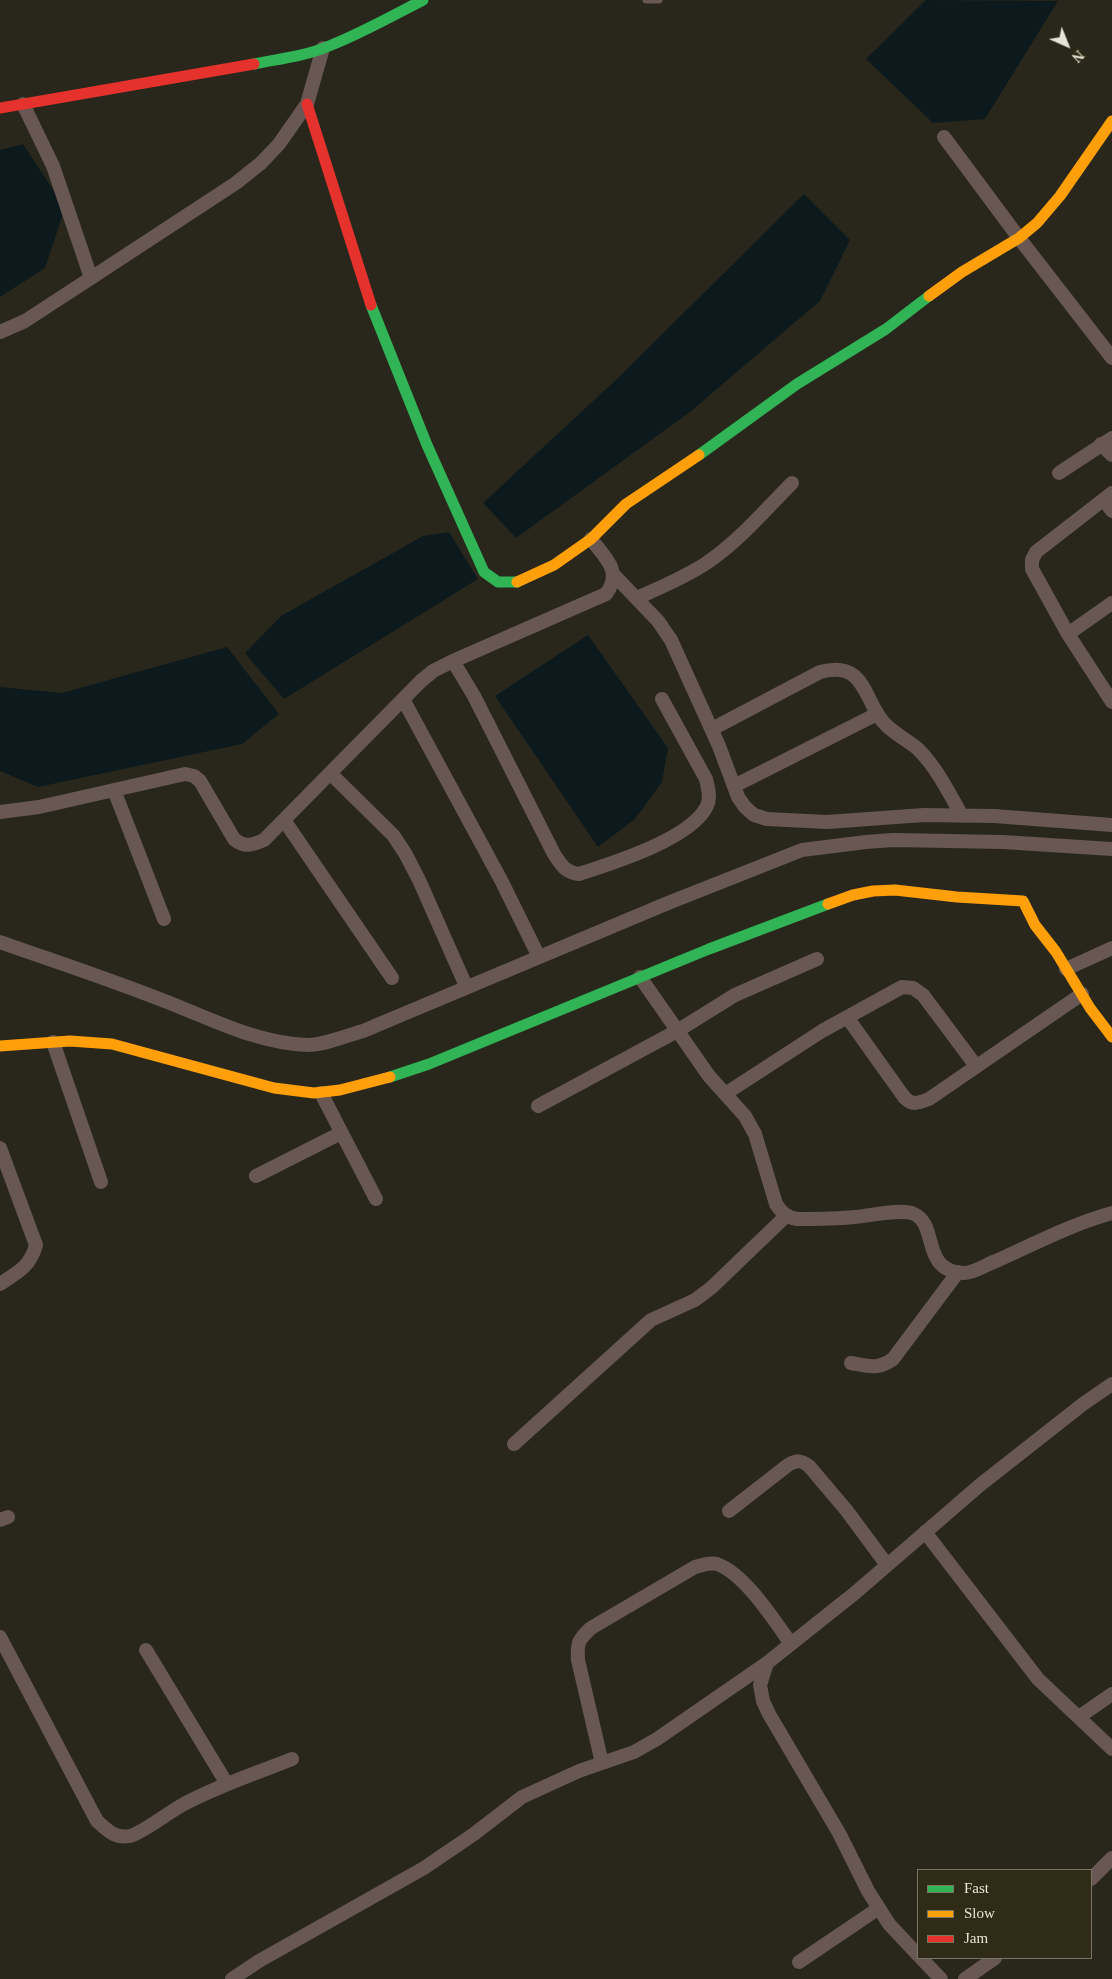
<!DOCTYPE html>
<style>
body{margin:0}
#map{position:relative;width:1112px;height:1979px;overflow:hidden;background:#29271c;font-family:"Times New Roman",serif}
canvas{display:block}
.legend{position:absolute;left:917px;top:1869px;width:175px;height:90px;box-sizing:border-box;background:#2f2b16;border:1px solid #787563;margin:0;padding:6px 9px;list-style:none;font-size:15px;color:#e6e4d7}
.legend li{display:flex;align-items:center;gap:10px;height:25px}
.legend b{width:25px;border:1px solid #787563}
.north{position:absolute;left:1042px;top:20px;width:50px;height:50px;-webkit-text-stroke:4px #2f2b16;paint-order:stroke;rotate:136deg;font-size:14px;font-weight:700;line-height:20px;text-align:center;color:#e6e4d7}
.north::after{content:'';display:block;margin:auto;width:18px;height:22px;background:#e6e4d7;clip-path:polygon(50% 0,100% 100%,50% 72%,0 100%)}
</style>
<div id="map">
<canvas width="1112" height="1979"></canvas>
<ul class="legend">
<li><b style="height:6px;background:#30b455"></b>Fast</li>
<li><b style="height:6px;background:#ff9f0a"></b>Slow</li>
<li><b style="height:6px;background:#e5322d"></b>Jam</li>
</ul>
<div class="north">N</div>
</div>
<script>
const g = document.querySelector('canvas').getContext('2d');
g.lineJoin = 'round';
function paint(path, color) { g.fillStyle = color; g.fill(path, 'evenodd'); }
function trace(path, color, width, dash) { g.strokeStyle = color; g.lineWidth = width; g.lineCap = dash ? 'butt' : 'round'; g.setLineDash(dash || []); g.stroke(path); }
const water = new Path2D(`
 M 926,0 L 1058,1 L 985,119 L 933,123 L 866,59 Z
 M 23,144 L 65,208 L 45,268 L 0,297 L 0,150 Z
 M 804,194 L 850,240 L 820,301 L 690,412 L 516,538 L 483,503 L 619,377 Z
 M 449,532 L 478,579 L 284,699 L 245,653 L 281,616 L 423,536 Z
 M 588,635 L 668,748 L 662,782 L 635,819 L 598,847 L 495,696 Z
 M 227,647 L 279,714 L 242,744 L 38,787 L 0,771 L 0,687 L 62,693 Z`);
const lane = new Path2D(`
 M 646,0 L 659,0`);
const street = new Path2D(`
 M 23,104 L 53,166 L 91,278
 M 944,137 L 1019,238 L 1112,358
 M 0,332 L 25,321 L 91,278 L 236,183 L 261,163 L 279,144 L 307,104 L 323,48
 M 1101,444 L 1112,455
 M 1059,473 L 1112,438
 M 1112,493 L 1036,552 L 1032,560 L 1032,569 L 1068,634 L 1112,702
 M 1104,500 L 1112,511
 M 614,575 L 658,621 L 671,640 L 719,746 L 738,797 L 745,807 L 754,815 L 767,819 L 827,822 L 924,815 L 994,816 L 1112,825
 M 637,598 C 661,587 686,577 708,562 C 740,540 765,510 792,483
 M 1068,634 L 1112,603
 M 453,661 L 474,696 L 554,854 C 561,865 565,872 579,874 C 613,863 691,839 707,806 C 711,798 708,787 706,779 L 662,699
 M 403,699 L 501,880 L 539,957
 M 712,729 L 820,672 C 868,659 863,704 887,726 C 897,735 908,741 918,749 C 937,768 949,793 962,816
 M 330,773 L 393,835 L 405,853 L 419,880 L 466,986
 M 734,786 L 877,714
 M 114,790 L 164,919
 M 0,812 L 39,807 L 185,774 L 194,776 L 200,781 L 234,839 C 245,848 252,845 264,840 L 421,681 L 433,671 L 453,661 L 606,594 C 623,571 605,558 591,539
 M 284,820 L 392,978
 M 0,942 C 54,961 109,979 162,1000 C 210,1018 255,1043 307,1045 C 325,1045 345,1036 363,1031 L 668,903 L 802,850 L 866,842 L 893,840 L 1003,842 L 1112,849
 M 1066,969 L 1112,948
 M 640,977 L 709,1076 L 745,1116 L 755,1134 L 776,1204 C 782,1213 786,1217 797,1219 C 816,1219 835,1219 854,1217 C 870,1216 901,1208 914,1214 C 939,1225 920,1271 964,1273 C 974,1273 987,1264 996,1261 C 1034,1244 1072,1224 1112,1213
 M 847,1017 L 904,1097 C 912,1106 918,1103 929,1099 L 1082,994
 M 53,1042 L 101,1182
 M 321,1093 L 376,1199
 M 725,1094 L 822,1031 L 902,987 L 913,988 L 923,995 L 976,1066
 M 538,1106 L 677,1031 L 735,995 L 817,959
 M 0,1148 L 36,1245 C 30,1267 18,1272 0,1284
 M 256,1176 L 341,1133
 M 851,1363 C 868,1366 878,1370 893,1359 L 958,1272
 M 514,1444 L 651,1320 L 695,1300 L 711,1288 L 786,1216
 M 729,1511 L 788,1465 C 797,1460 801,1460 809,1466 L 847,1511 L 887,1565
 M 0,1520 L 8,1517
 M 925,1532 L 1038,1679 L 1112,1749
 M 0,1637 L 97,1821 C 107,1830 115,1839 130,1836 C 141,1834 173,1809 186,1803 C 220,1785 257,1773 292,1759
 M 146,1650 L 227,1784
 M 1079,1717 L 1112,1694
 M 602,1763 L 578,1660 C 577,1643 578,1640 591,1628 L 695,1567 C 702,1565 710,1562 717,1564 C 745,1574 774,1620 791,1644
 M 1091,1879 L 1112,1858
 M 918,1955 L 889,1924 L 868,1891 L 839,1833 L 769,1714 L 763,1701 L 760,1685 L 767,1663 L 855,1593 L 980,1485 L 1083,1404 L 1112,1384
 M 921,1958 L 941,1979
 M 799,1962 L 879,1908
 M 232,1979 L 259,1961 L 424,1868 L 474,1834 L 522,1797 L 579,1771 L 634,1752 L 657,1739 L 767,1663
 M 965,1979 L 995,1958`);
const fast = new Path2D(`
 M 254,64 C 279,59 306,56 329,46 C 362,33 392,16 423,0
 M 371,305 L 427,445 L 484,572 L 498,582 L 517,582
 M 699,455 L 797,384 L 886,329 L 929,296
 M 390,1077 L 429,1064 L 709,949 L 828,904`);
const slow = new Path2D(`
 M 929,296 L 962,272 L 1019,238 L 1037,223 L 1060,196 L 1112,121
 M 517,582 L 554,565 L 591,539 L 626,504 L 699,455
 M 828,904 L 853,895 L 873,891 L 895,890 L 957,897 L 1023,901 L 1035,925 L 1056,952 L 1090,1008 L 1112,1037
 M 0,1046 L 70,1041 L 112,1044 L 274,1088 L 314,1093 L 340,1090 L 390,1077`);
const jam = new Path2D(`
 M 307,104 L 371,305
 M 0,108 L 254,64`);
paint(water, '#0d1a1d');
trace(lane, '#685752', 7);
trace(street, '#685752', 14);
trace(fast, '#30b455', 11);
trace(slow, '#ff9f0a', 11);
trace(jam, '#e5322d', 11);
</script>
